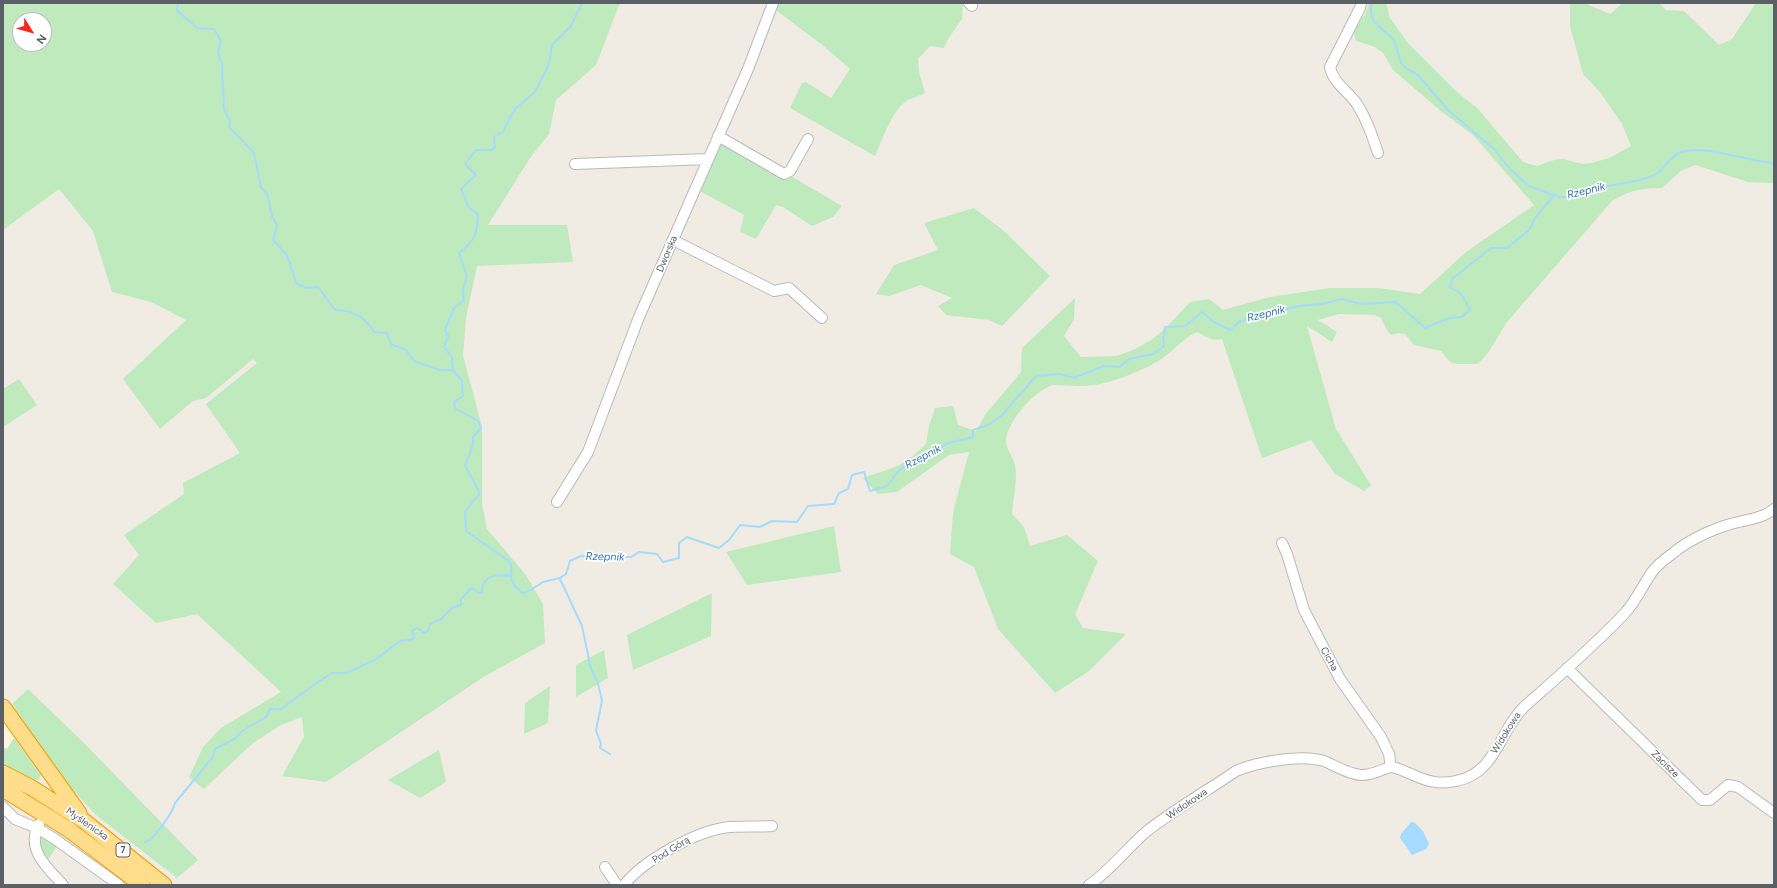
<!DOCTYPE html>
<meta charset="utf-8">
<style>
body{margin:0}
#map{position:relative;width:1777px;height:888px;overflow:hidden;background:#f0ece3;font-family:Figtree,sans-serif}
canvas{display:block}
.frame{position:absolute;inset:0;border:4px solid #5b6066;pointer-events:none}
.north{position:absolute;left:12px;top:12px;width:40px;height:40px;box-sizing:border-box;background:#fff;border:1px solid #bdbfc2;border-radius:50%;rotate:127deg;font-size:11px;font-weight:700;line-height:16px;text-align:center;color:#5b6066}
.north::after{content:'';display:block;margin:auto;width:14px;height:18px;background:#fb271e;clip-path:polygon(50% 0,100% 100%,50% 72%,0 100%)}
</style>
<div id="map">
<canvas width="1777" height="888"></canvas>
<div class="frame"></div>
<div class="north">N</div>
</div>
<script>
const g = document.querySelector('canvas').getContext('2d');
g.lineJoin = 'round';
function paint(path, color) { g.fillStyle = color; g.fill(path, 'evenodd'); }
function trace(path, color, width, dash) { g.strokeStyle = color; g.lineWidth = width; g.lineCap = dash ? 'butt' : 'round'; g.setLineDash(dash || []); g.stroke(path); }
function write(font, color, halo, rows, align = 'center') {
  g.font = font + ' Figtree,sans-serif'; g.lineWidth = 3.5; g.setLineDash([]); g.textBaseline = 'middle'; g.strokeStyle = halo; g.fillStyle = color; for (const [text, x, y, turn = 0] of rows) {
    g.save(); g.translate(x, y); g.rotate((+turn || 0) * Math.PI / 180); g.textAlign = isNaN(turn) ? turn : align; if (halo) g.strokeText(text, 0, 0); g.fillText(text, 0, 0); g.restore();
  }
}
const commercial = new Path2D(`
 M 3,722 L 14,738 L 7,749 L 3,747 Z`);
const green = new Path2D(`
 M 3,3 L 620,3 L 596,65 L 556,100 L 549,134 L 530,158 L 488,225 L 567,225 L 573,262 L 477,266 L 466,318 L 463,355 L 482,427 L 482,504 L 487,529 L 526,575 L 543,604 L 545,643 L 485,676 L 326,782 L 282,776 L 304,737 L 302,717 L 281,725 L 253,743 L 204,789 L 189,777 L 203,747 L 221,728 L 281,692 L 197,614 L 156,623 L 113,584 L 139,555 L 124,535 L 184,494 L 183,483 L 240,453 L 206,404 L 257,363 L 253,359 L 206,398 L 193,401 L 160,429 L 123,379 L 186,320 L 151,302 L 112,292 L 93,231 L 59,189 L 3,230 ZM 20,20 L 44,20 L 44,44 L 20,44 Z
 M 778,3 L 963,3 L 962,19 L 948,39 L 944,48 L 930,46 L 918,59 L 919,72 L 925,93 C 920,96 910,98 905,102 C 891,113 883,139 875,156 L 790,108 L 802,83 L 806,82 L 831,98 L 850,69 L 821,44 L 777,11 Z
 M 1369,3 L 1386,3 L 1390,18 L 1408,43 L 1456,91 L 1478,109 L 1523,162 L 1537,166 L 1554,160 L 1563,159 L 1582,164 L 1591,163 L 1609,158 L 1631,146 L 1622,124 L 1600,92 L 1583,74 L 1570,26 L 1570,3 L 1584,3 L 1610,14 L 1623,3 L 1659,3 L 1666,10 L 1684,11 L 1719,45 L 1732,39 L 1756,3 L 1774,3 L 1774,183 L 1748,182 L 1695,165 L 1681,171 L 1662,188 C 1640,189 1633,189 1612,201 L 1507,322 L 1488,353 L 1478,364 L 1457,364 L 1450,362 L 1441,351 L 1414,345 L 1405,334 L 1399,333 L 1391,335 L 1387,330 L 1381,318 L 1375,315 L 1339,314 L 1318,320 L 1337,332 L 1332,342 L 1307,326 L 1336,429 L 1371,485 L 1364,491 L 1335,474 L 1311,440 L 1262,458 L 1222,339 C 1212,342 1205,336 1197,332 C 1185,337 1172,352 1160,360 C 1147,369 1109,384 1094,385 C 1081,387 1066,385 1053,385 C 1036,389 1008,421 1006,439 C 1005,449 1013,455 1015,465 C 1018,478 1013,500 1012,514 L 1024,527 L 1030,546 L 1067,535 L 1098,561 L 1075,614 L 1083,628 L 1126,634 L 1089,671 L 1055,693 L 998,629 L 974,567 L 950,554 L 953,512 L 969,452 L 949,455 L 897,492 L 878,494 L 863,478 L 898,466 L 913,456 L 926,444 L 929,426 L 935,408 L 953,406 L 958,425 L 976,431 L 985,415 L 1021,372 L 1022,348 L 1075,298 L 1074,319 L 1064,336 L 1081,357 L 1117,356 L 1135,349 L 1151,340 L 1165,329 L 1190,302 L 1209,299 L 1223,310 L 1270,297 L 1330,288 L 1379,288 L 1420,294 L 1466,252 L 1534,205 L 1473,135 L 1442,112 L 1393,70 L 1383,53 L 1375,47 L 1356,41 L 1353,30 L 1365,15 Z
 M 718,142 L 782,177 L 789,175 L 842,206 L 833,217 L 812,226 L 783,207 L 776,205 L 756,239 L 740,232 L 744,215 L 698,190 Z
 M 974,208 L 1004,231 L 1050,276 L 1002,326 L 989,320 L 946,315 L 938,306 L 952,298 L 921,285 L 889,296 L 876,294 L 894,265 L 938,250 L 924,223 Z
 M 19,379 L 37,405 L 3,427 L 3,389 Z
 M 834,526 L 841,572 L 747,585 L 726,552 Z
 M 712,593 L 711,636 L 633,670 L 627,635 Z
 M 604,650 L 608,678 L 576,697 L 576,665 Z
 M 550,686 L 548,723 L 524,734 L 525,703 Z
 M 28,689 L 82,741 L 198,860 L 177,878 L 96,815 L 63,779 L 12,704 Z
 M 14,738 L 41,774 L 39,780 C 28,783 12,771 3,765 L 3,747 L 7,749 Z
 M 439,750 L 446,782 L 420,798 L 388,780 Z
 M 40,835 L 58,845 L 47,861 L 41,848 Z`);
const water = new Path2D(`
 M 1411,822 L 1414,822 L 1423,831 L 1429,844 L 1426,849 L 1412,855 L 1400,838 L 1401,834 Z`);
const stream = new Path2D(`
 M 178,3 L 177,10 L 197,28 L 214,29 L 221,41 L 218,53 L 222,64 L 224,109 L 230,121 L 229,127 L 254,153 L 261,187 L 267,194 L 272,216 L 277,226 L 273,240 L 287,255 L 296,283 L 306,288 L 318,287 L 335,310 C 352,310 365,316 374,332 L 387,333 L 391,344 L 406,350 L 414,361 L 440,370 L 453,370
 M 582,3 L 571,26 L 552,45 L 549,64 L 535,92 L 516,108 L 509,119 L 503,132 L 494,137 L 495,147 L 491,150 L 476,150 L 465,164 L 476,175 L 461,189 L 469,208 L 478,214 C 477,235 476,239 459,253 L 467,276 L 463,289 L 464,300 L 454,308 L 445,330 L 448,336 L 444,347 L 452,357 L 453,370 L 462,381 L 463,396 L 454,402 L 455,408 L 478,421 L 481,428 L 473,437 L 473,445 L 465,466 L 480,493 L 465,512 L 466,531 L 510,562 C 513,568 511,570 511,576 C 511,583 517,588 522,593 L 529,591 L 543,582 L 560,578 L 566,574 L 570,561 L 581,556 L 631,557 L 639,552 L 657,554 L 663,562 L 679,558 L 679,543 L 687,537 L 719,548 L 729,540 L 740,525 L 760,527 L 772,521 L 797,522 L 808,506 L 834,504 L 839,493 L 848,489 L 852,475 L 864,472 L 870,491 L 887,486 L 900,469 L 949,443 L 973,437 L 973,430 L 988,425 L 1001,416 L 1036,376 L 1060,374 L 1074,378 L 1104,366 L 1120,367 L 1129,359 L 1153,354 L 1164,346 L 1163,338 L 1165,327 L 1185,326 L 1202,312 L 1214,322 L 1230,330 L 1240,321 L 1299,306 L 1322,304 L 1342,299 L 1361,304 L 1396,302 L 1425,328 L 1449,318 L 1462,317 L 1470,309 L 1461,294 L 1450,287 L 1452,279 L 1491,248 L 1507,248 L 1529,230 L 1536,217 L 1554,195 C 1557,196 1562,198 1566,197 C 1573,197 1581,191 1588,189 C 1607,185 1644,183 1659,172 C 1666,167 1672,154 1681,152 C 1707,144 1747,162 1774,163
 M 1371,3 L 1371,13 L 1374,22 L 1394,40 L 1401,63 L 1407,69 L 1417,74 L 1448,110 L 1494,149 L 1510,169 L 1529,186 L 1553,195
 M 560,579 L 582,626 L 591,669 L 597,680 L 602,701 L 596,730 L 601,744 L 600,748 L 610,754
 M 145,842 C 154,840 173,812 175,803 L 212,758 L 215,749 L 236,738 L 242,731 L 266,717 L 270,709 L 281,709 L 315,684 L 332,673 L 346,673 L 375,660 L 400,641 L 411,640 L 414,638 L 412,631 L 417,628 L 424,633 L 428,631 L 430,624 L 441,619 L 452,608 L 461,605 L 461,599 C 465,596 468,590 472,588 L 479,593 L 482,592 C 483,589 482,586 484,583 C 490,573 502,575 511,576`);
const minor = new Path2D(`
 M 969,3 L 972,6
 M 1361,3 L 1360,8 L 1330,67 C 1333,83 1348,91 1357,104 C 1367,120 1372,135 1378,153
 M 718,136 L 784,174 L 790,171 L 808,139
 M 575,164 L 708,159
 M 673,240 L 774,291 L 789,288 L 822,318
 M 557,502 L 588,452 L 639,317 L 748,69 L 773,3
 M 1282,543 L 1287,554 L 1304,610 L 1340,679 L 1381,737 L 1389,754 L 1391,767
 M 1567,668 L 1702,800 L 1710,800 L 1728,785 L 1738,787 L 1774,813
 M 3,807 L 15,819 L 37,828 L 55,839 L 119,885
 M 39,824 C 25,850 48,868 63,885
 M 605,867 L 617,885
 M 624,885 C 644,860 697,830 730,827 C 744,826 758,827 772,826
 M 1089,885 C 1111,870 1127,848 1147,831 C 1175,809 1207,791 1236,771 C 1257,762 1301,754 1324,761 C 1336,766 1348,774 1361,775 C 1373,776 1385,767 1392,767 C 1399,768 1405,772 1411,774 C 1426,781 1439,785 1456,781 C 1497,773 1499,730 1525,706 C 1559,676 1594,646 1625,613 C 1636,601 1643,585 1652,572 C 1657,565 1665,559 1672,554 C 1686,542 1707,532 1724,526 C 1740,520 1761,520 1774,509`);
const highway = new Path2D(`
 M 3,707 L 79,813
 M 3,773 L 32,788 L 84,821 L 164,885
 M 3,789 L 68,829 L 142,885`);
const shields = [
 [123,850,14]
];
const shieldNames = [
 ["7",123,850]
];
const streetNames = [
 ["Dworska",667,254,-67],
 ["Cicha",1329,659,61],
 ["Widokowa",1506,733,-58],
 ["Zacisze",1665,764,44],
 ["Widokowa",1187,804,-34],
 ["Myślenicka",87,824,35],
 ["Pod Górą",671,850,-32]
];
const waterNames = [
 ["Rzepnik",1586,191,-14],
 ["Rzepnik",1266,314,-14],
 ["Rzepnik",923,457,-28],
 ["Rzepnik",605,557,1]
];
paint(commercial, '#fff5d9');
paint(green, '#bfeabd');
paint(water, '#a4dbff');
trace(stream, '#a4dbff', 2);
trace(minor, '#b6babf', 12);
trace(highway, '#f39e00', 17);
trace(minor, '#fff', 10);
trace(highway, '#ffdd8b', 15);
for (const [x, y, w] of shields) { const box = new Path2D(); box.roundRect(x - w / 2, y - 7, w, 14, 3); g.fillStyle = '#fff'; g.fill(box); trace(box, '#5b6066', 1); }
write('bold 9px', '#5b6066', null, shieldNames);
write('10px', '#5b6066', '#fff', streetNames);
write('italic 11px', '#3476b2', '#fff', waterNames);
</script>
